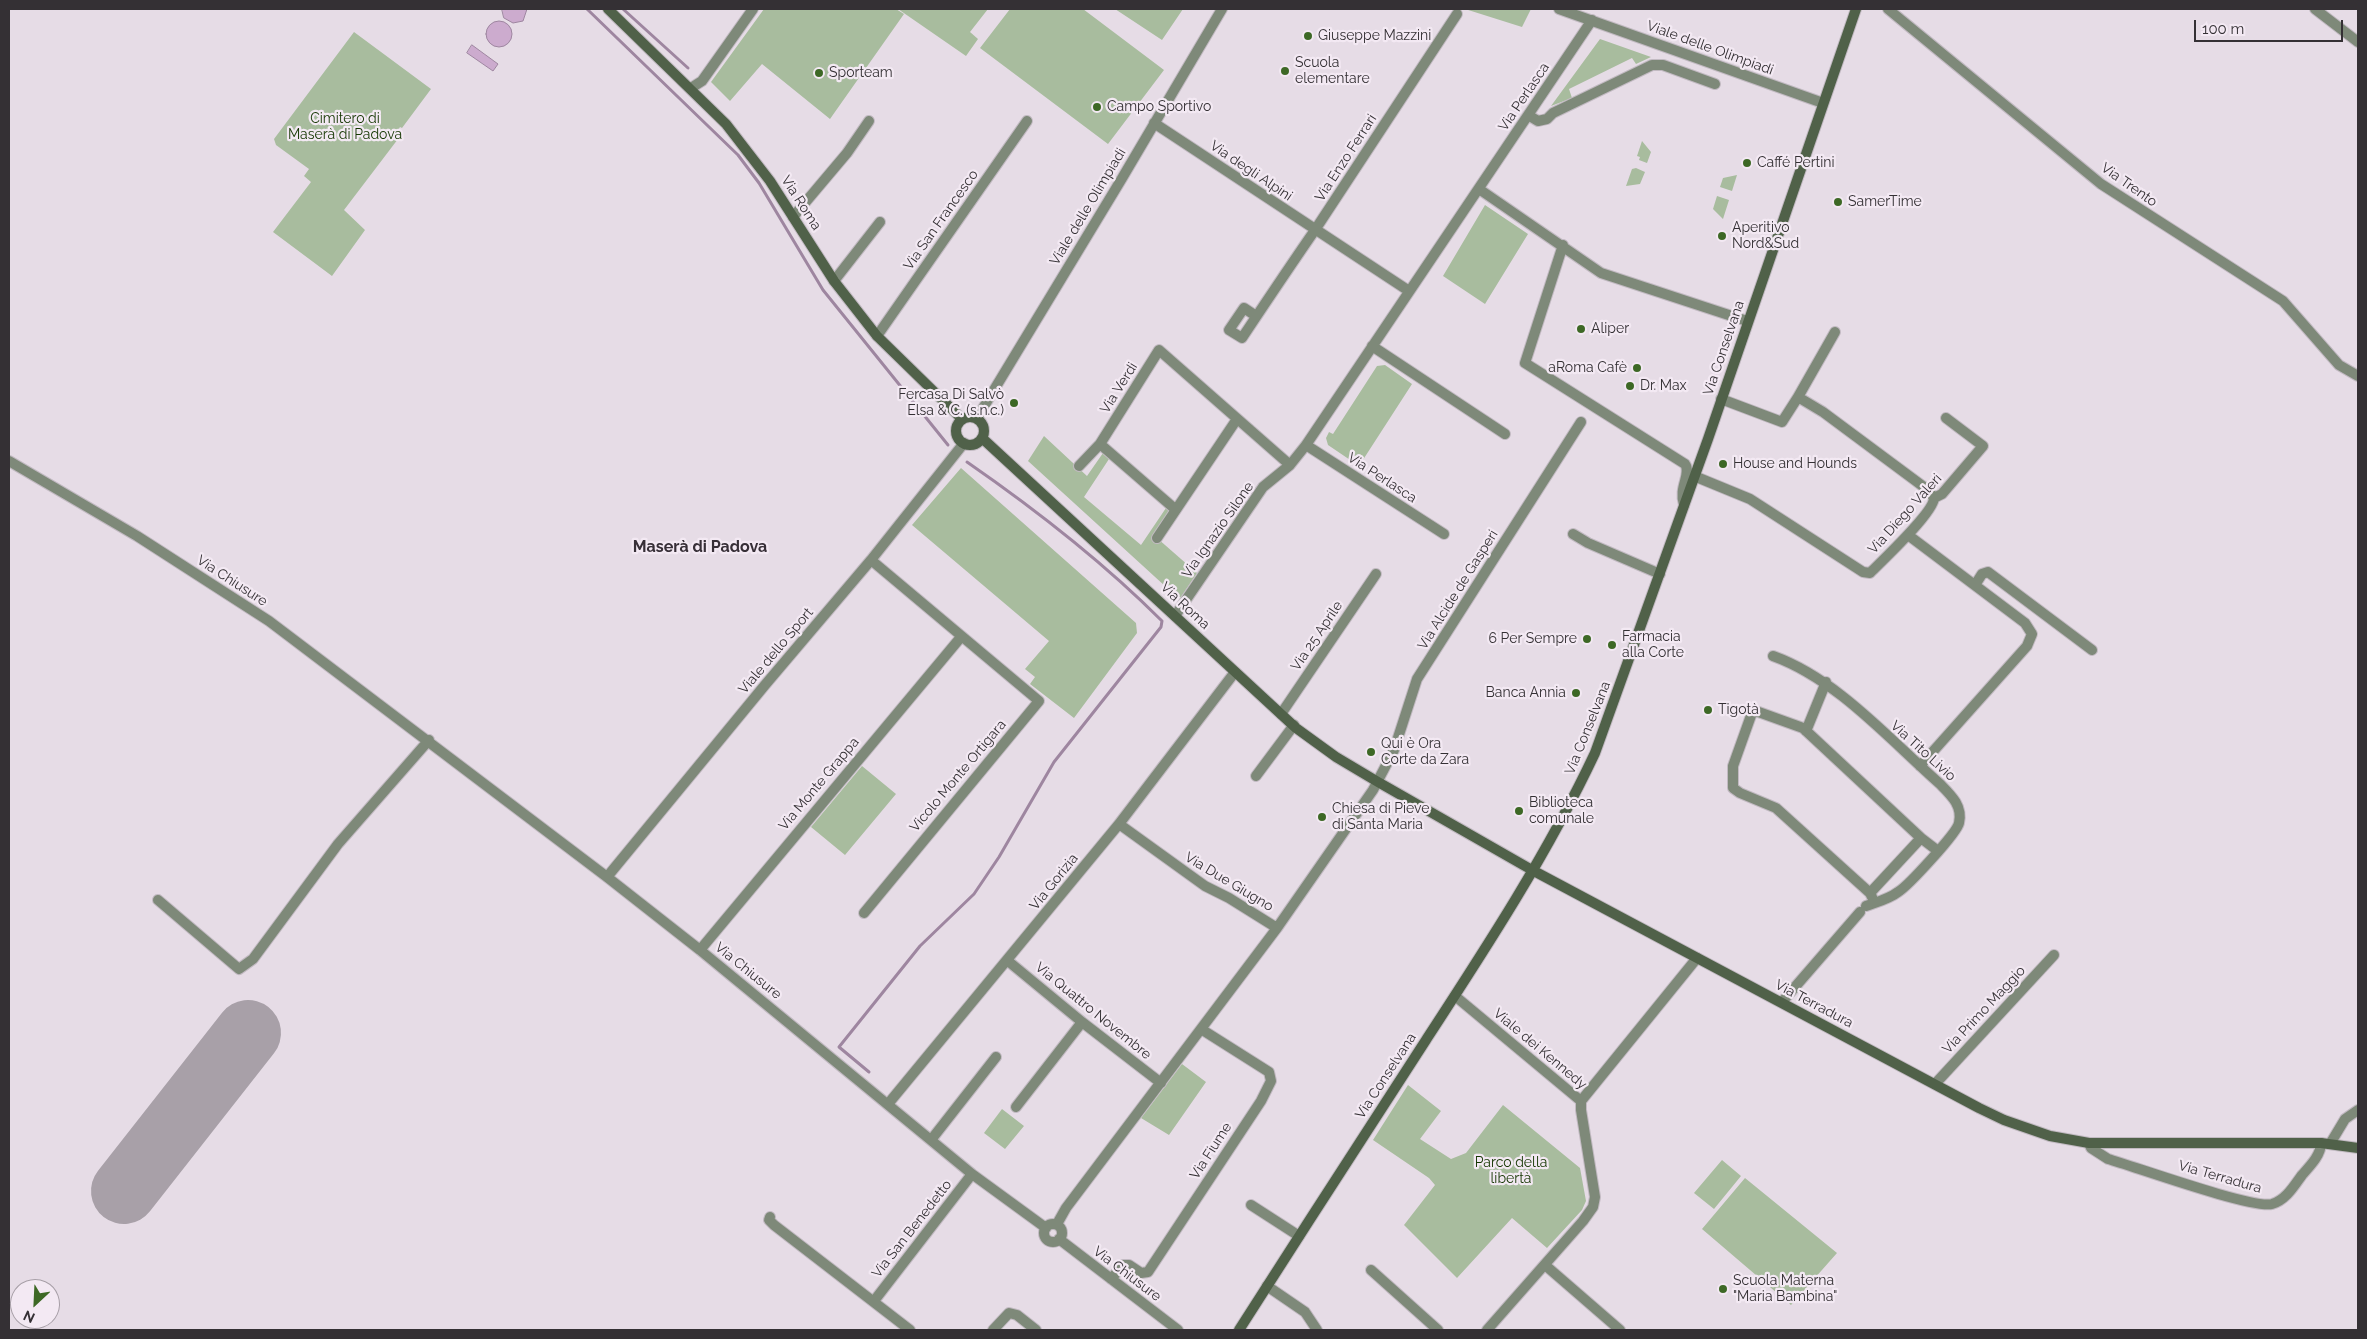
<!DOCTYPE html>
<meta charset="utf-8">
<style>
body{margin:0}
#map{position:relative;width:2367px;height:1339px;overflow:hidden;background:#e6dce6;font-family:Raleway,sans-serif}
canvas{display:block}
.frame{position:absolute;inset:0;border:10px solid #343034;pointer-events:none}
.north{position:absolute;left:10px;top:1279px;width:50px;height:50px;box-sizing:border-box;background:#f3e9f3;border:1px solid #a79fa7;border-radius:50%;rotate:205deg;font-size:14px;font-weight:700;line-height:20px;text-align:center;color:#343034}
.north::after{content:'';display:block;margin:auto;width:18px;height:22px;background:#3d6825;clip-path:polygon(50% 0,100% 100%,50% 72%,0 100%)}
.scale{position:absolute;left:2194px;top:20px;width:149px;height:22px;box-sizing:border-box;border:2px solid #343034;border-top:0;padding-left:6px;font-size:15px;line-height:18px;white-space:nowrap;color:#343034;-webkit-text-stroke:4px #f3e9f3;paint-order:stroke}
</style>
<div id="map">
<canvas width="2367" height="1339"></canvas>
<div class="frame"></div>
<div class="north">N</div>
<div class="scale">100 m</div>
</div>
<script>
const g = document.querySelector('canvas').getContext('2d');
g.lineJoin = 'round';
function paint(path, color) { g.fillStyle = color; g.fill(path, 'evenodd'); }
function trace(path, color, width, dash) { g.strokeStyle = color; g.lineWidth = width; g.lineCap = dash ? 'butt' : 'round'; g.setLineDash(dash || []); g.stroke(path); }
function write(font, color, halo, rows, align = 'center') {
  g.font = font + ' Raleway,sans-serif'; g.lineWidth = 4.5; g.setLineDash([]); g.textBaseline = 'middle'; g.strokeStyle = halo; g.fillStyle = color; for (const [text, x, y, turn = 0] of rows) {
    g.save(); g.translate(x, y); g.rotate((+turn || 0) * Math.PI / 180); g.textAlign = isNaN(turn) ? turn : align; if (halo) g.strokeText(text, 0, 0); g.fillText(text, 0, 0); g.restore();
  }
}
const green = new Path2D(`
 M 764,9 L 896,9 L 904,14 L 830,119 L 762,64 L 730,101 L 711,82 Z
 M 898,9 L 988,9 L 970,32 L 978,39 L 966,56 Z
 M 1010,9 L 1083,9 L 1164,70 L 1108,144 L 980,48 Z
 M 1115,9 L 1183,9 L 1162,40 Z
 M 1465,9 L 1531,9 L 1522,27 Z
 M 354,32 L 431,89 L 402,128 L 400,127 L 394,136 L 398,139 L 344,210 L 365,230 L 332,276 L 273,232 L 311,182 L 304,176 L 309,169 L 276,145 L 274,139 Z
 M 1600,39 L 1651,57 L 1636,64 L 1632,58 L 1569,89 L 1572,98 L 1551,106 Z
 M 1642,141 L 1651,152 L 1647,163 L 1639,160 L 1640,157 L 1637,156 Z
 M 1636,168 L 1645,172 L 1640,184 L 1626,186 L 1632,169 Z
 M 1737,175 L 1732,191 L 1720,187 L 1723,178 Z
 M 1717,196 L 1729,200 L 1723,219 L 1713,209 Z
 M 1485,205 L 1528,234 L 1485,304 L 1443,276 Z
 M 1385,365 L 1412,384 L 1359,466 L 1328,445 L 1326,438 L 1329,432 L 1333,434 L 1377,366 Z
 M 1044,436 L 1087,476 L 1103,453 L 1109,459 L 1084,497 L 1141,545 L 1166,508 L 1171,513 L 1157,538 L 1197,573 L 1181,597 L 1177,597 L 1028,461 Z
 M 961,468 L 1136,623 L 1137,633 L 1074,718 L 1030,684 L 1035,677 L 1025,669 L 1049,641 L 912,525 Z
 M 862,766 L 896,794 L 845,855 L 811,827 Z
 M 1182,1064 L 1206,1082 L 1169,1135 L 1141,1118 Z
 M 1408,1085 L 1441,1111 L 1420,1139 L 1451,1159 L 1466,1153 L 1503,1105 L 1580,1168 L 1586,1201 L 1582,1210 L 1547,1248 L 1512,1218 L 1457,1278 L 1404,1225 L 1435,1185 L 1429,1178 L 1373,1140 Z
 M 1002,1109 L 1024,1126 L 1005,1149 L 984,1133 Z
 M 1722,1160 L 1741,1176 L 1714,1209 L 1694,1193 Z
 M 1745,1178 L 1837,1253 L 1791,1305 L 1702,1229 Z`);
const water = new Path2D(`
 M 502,9 L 527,9 L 523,21 L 513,23 L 504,18 Z
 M486 34a13 13 0 1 1 26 0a13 13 0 1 1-26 0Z
 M 472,45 L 498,64 L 493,71 L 467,53 Z`);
const stream = new Path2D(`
 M 587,9 L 738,155 L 759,183 L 823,290 L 948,445
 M 623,9 L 688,68
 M 869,1072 L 839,1047 L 920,946 L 974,894 L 999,857 L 1054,762 L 1161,627 L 1162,621 C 1103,562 1035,509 967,462`);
const runway = new Path2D(`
 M 124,1191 L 248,1033`);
const minor = new Path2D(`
 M 1559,9 L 1823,103
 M 1888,9 L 2101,184 L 2283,301 L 2339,365 L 2358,376
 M 2315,9 L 2358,42
 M 691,88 L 702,81 L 753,9
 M 1528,115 L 1538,121 L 1547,119 L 1553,113 L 1652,65 L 1663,65 L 1715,84
 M 1154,123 L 1409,291
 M 1479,189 L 1601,273 L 1747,321
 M 793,217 L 847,153 L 869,121
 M 1563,245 L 1525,363 L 1685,464 C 1692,474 1678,487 1684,505
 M 834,281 L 880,222
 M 1256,316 L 1244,308 L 1229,330 L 1242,338 C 1266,302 1290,266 1315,230 L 1457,14
 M 877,336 L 1027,121
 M 1372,346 L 1505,434
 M 1798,397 L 1835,332
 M 1721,399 L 1782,422 L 1798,397 L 1823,412 L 1928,490 L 1934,498
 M 977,418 L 1121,180 L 1222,9
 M 1306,445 L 1444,534
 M 9,461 L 137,536 L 269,621 L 607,877 L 700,950 L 972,1174 L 1046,1228
 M 1079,466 L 1100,444
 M 1694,476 L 1750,499 L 1863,572 L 1870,573 C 1882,561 1934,512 1934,498 L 1942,494 L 1983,446 L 1946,418
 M 1175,509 L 1100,444 L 1159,350 L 1290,465
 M 1573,534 L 1588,543 L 1660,574
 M 1908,535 L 2025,623 L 2032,634 L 2027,646 L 1920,766
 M 1157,538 L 1237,419
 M 1975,585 L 1982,574 L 1988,572 L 2092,650
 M 1175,616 L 1263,487 L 1290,465 L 1306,445 L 1592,20
 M 1773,656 C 1837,679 1889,739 1940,784 C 1951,795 1963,806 1959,823 C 1957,833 1908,886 1898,892 C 1889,899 1877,902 1866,906
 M 1281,714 L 1376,574
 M 1806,731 L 1826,682
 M 1256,776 L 1294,725
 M 1119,824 L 1205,886 L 1229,898 L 1277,928
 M 607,877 L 765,685 L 871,560 L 964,443
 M 1870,893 L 1776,808 L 1740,793 L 1733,788 L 1733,766 L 1753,710 L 1803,728 L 1921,838
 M 1872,897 L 1870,893 L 1921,838 L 1938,851
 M 158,900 L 239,969 L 253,959 L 338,844 L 429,740
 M 864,913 L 1039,701 L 871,560
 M 700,950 L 961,637
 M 1008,961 L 1082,1022 L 1161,1083
 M 1455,996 L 1581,1101
 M 1782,1002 L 1860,912
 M 1935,1084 L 2054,955
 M 1581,1101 L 1697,958
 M 888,1104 L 1119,824 L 1235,672
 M 1016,1107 L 1082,1022
 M 931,1140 L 996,1057
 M 2089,1143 L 2091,1148 L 2108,1159 C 2136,1167 2252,1209 2272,1204 C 2286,1200 2294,1186 2302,1175 C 2310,1166 2321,1155 2321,1143
 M 2330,1144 L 2345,1119 L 2358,1110
 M 1251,1205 L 1299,1236
 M 770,1217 L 769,1220 L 774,1225 L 910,1330
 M 1057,1224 L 1066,1208 L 1277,928 L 1373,790 L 1394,750 L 1417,679 L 1581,422
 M1044 1233a9 9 0 1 1 18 0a9 9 0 1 1-18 0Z
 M 1059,1239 L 1178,1330
 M 1545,1265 L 1620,1330
 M 1371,1270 L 1438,1330
 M 1111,1279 L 1123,1265 L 1129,1265 L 1141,1273 L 1148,1272 L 1261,1101 L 1271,1081 L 1269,1072 L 1201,1029
 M 1267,1286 L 1305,1312 L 1317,1330
 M 874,1301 L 972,1174
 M 993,1330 L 1009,1313 L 1017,1315 L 1036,1330
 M 1487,1330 L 1583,1221 L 1593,1207 L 1595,1197 L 1581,1110 L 1581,1101`);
const secondary = new Path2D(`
 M 608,9 L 726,124 L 770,181 L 834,281 L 877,336 L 962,419
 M956 431a14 14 0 1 1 28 0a14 14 0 1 1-28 0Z
 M 982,438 L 1296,728 L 1336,757 L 1378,782 L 1532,870 L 1979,1108 L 2004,1120 L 2050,1136 L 2089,1143 L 2321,1143 L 2358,1148
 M 1239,1330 C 1301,1233 1363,1137 1426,1040 C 1486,948 1548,853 1595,753 L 1708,439 L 1856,9`);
const markers = [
 [1308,36,5,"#3d6825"],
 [1285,71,5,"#3d6825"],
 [819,73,5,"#3d6825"],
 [1097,107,5,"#3d6825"],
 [1747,163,5,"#3d6825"],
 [1838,202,5,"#3d6825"],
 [1722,236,5,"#3d6825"],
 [1581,329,5,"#3d6825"],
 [1637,368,5,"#3d6825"],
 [1630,386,5,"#3d6825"],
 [1014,403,5,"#3d6825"],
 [1723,464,5,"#3d6825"],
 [1587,639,5,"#3d6825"],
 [1612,645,5,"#3d6825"],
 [1576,693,5,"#3d6825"],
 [1708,710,5,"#3d6825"],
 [1371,752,5,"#3d6825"],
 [1519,811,5,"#3d6825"],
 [1322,817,5,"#3d6825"],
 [1723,1289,5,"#3d6825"]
];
const poiNames = [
 ["Giuseppe Mazzini",1318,36],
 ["Scuola",1295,63],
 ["elementare",1295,79],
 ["Sporteam",829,73],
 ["Campo Sportivo",1107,107],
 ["Caffé Pertini",1757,163],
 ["SamerTime",1848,202],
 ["Aperitivo",1732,228],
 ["Nord&Sud",1732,244],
 ["Aliper",1591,329],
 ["aRoma Cafè",1627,368,"right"],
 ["Dr. Max",1640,386],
 ["Fercasa Di Salvò",1004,395,"right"],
 ["Elsa & C. (s.n.c.)",1004,411,"right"],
 ["House and Hounds",1733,464],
 ["Farmacia",1622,637],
 ["alla Corte",1622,653],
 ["6 Per Sempre",1577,639,"right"],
 ["Banca Annia",1566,693,"right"],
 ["Tigotà",1718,710],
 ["Qui è Ora",1381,744],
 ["Corte da Zara",1381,760],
 ["Biblioteca",1529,803],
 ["comunale",1529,819],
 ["Chiesa di Pieve",1332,809],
 ["di Santa Maria",1332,825],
 ["Scuola Materna",1733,1281],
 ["\"Maria Bambina\"",1733,1297]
];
const streetNames = [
 ["Viale delle Olimpiadi",1710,48,20],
 ["Via Perlasca",1524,97,-56],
 ["Via Enzo Ferrari",1346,158,-57],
 ["Via degli Alpini",1251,171,34],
 ["Via Trento",2129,185,35],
 ["Via Roma",801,203,57],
 ["Viale delle Olimpiadi",1088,207,-59],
 ["Via San Francesco",941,220,-55],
 ["Via Conselvana",1724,348,-71],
 ["Via Verdi",1119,388,-58],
 ["Via Perlasca",1382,478,33],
 ["Via Diego Valeri",1905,514,-48],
 ["Via Ignazio Silone",1218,530,-55],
 ["Via Chiusure",232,581,33],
 ["Via Alcide de Gasperi",1458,590,-58],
 ["Via Roma",1185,606,43],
 ["Via 25 Aprile",1317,636,-56],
 ["Viale dello Sport",776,651,-50],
 ["Via Conselvana",1588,728,-68],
 ["Via Tito Livio",1923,751,42],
 ["Vicolo Monte Ortigara",958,776,-50],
 ["Via Monte Grappa",819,784,-50],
 ["Via Gorizia",1054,882,-51],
 ["Via Due Giugno",1229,882,31],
 ["Via Chiusure",748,971,39],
 ["Via Terradura",1814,1004,28],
 ["Via Primo Maggio",1984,1010,-47],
 ["Via Quattro Novembre",1093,1011,39],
 ["Viale dei Kennedy",1540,1049,40],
 ["Via Conselvana",1386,1076,-57],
 ["Via Fiume",1211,1151,-57],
 ["Via Terradura",2220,1177,16],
 ["Via San Benedetto",912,1229,-52],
 ["Via Chiusure",1127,1274,37]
];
const parkNames = [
 ["Cimitero di",345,119],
 ["Maserà di Padova",345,135],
 ["Parco della",1511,1163],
 ["libertà",1511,1179]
];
const quarterNames = [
 ["Maserà di Padova",700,547]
];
paint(green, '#a8bc9e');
paint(water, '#ccabce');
trace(water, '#9e86a0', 1);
trace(stream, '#9e86a0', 3);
trace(runway, '#a8a0a8', 66);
trace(minor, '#c2bac2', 12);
trace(secondary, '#c2bac2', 12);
trace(minor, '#7e8979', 10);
trace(secondary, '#506149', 10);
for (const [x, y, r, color] of markers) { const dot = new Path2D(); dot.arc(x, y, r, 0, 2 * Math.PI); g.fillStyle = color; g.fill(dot); trace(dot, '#f3e9f3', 2); }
write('14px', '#343034', '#f3e9f3', poiNames, 'left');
write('14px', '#343034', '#f3e9f3', streetNames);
write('14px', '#143600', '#f3e9f3', parkNames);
write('bold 16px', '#372f37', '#f3e9f3', quarterNames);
</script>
